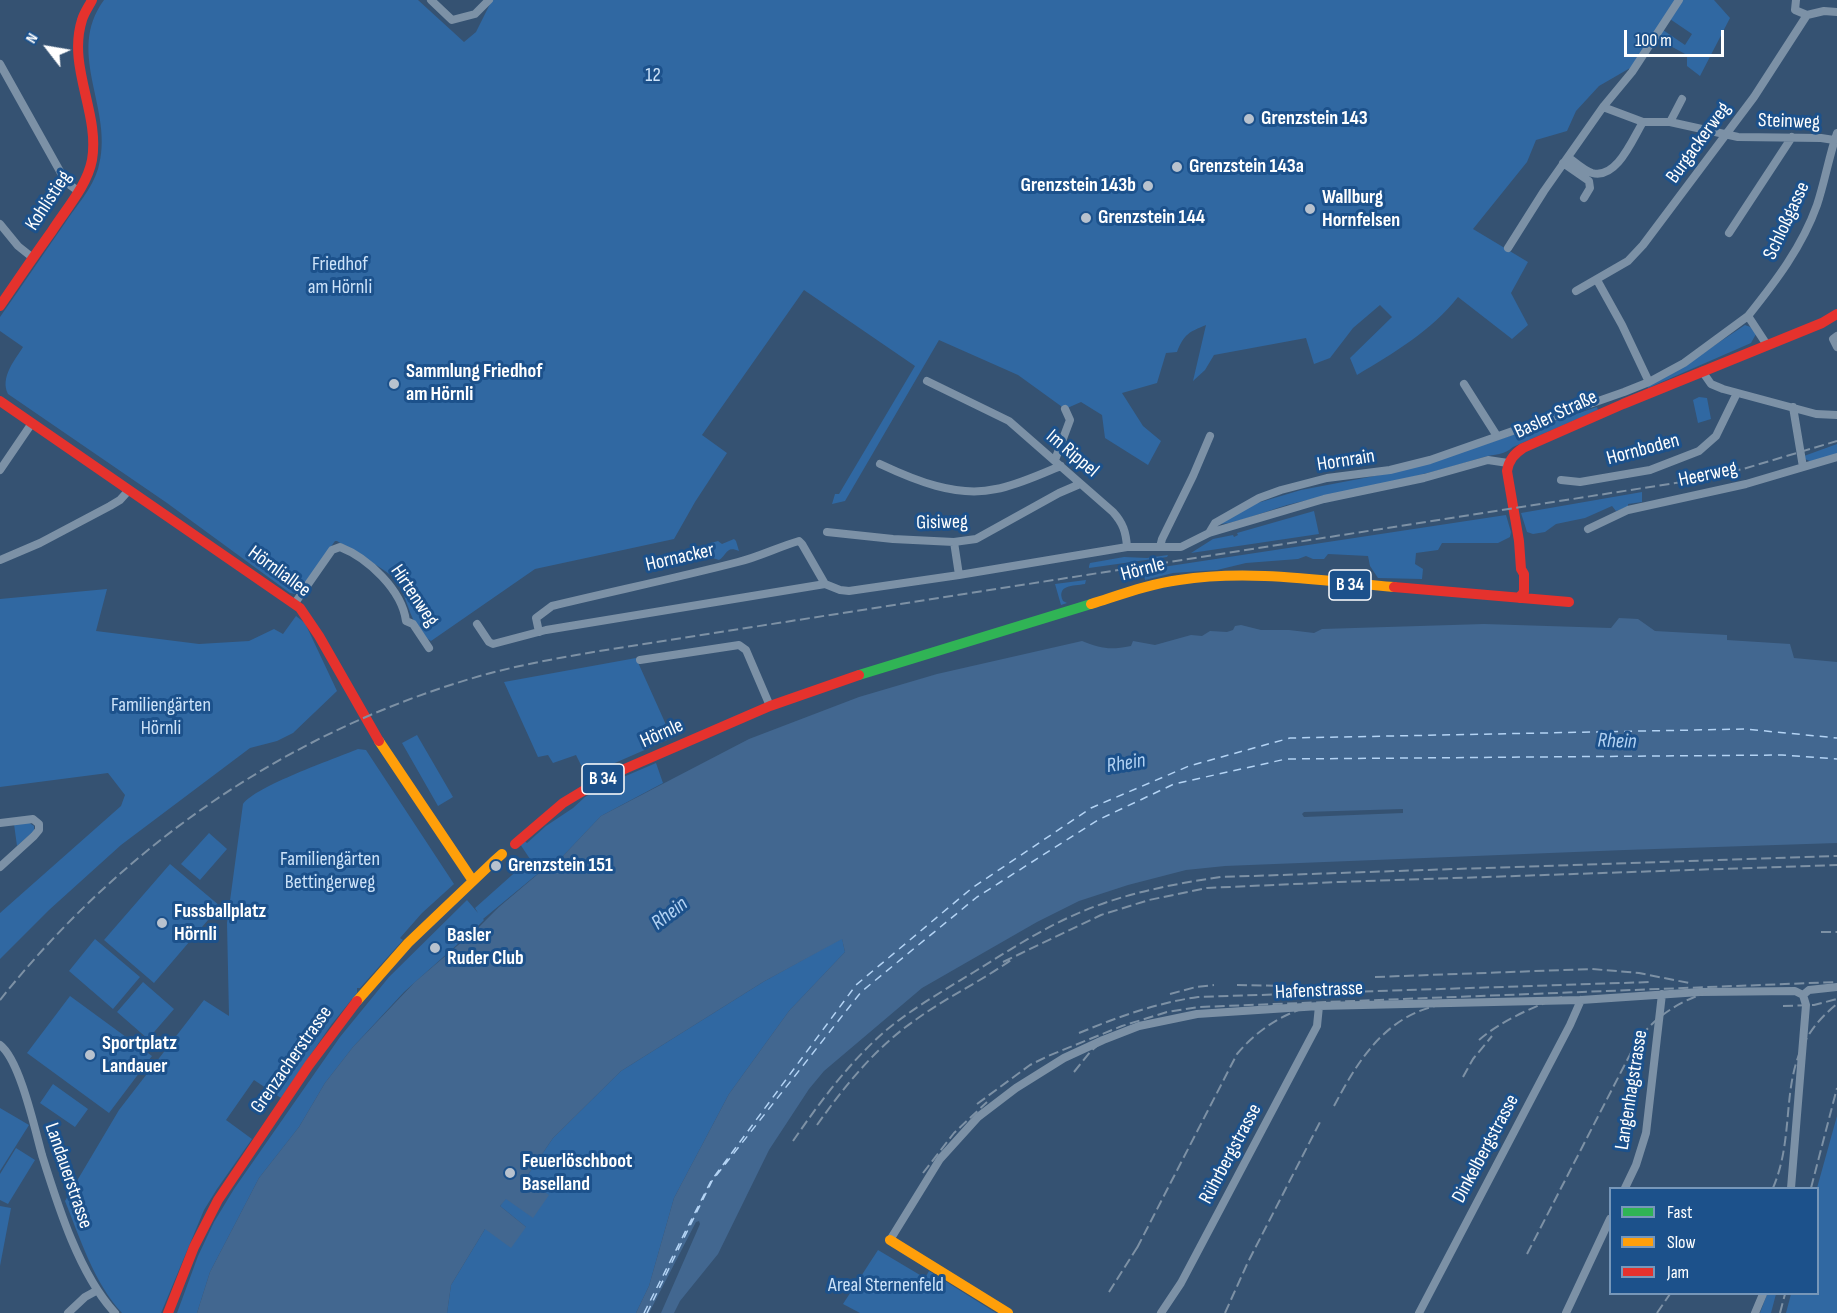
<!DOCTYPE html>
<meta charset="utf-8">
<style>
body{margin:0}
#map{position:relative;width:1837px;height:1313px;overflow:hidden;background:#355272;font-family:"Sofia Sans Condensed",sans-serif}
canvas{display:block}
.legend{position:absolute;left:1609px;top:1187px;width:210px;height:108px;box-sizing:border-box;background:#1c518b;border:2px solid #7797b9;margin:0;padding:8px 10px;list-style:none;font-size:18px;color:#fff}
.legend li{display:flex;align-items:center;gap:12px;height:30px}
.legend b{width:30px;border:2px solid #7797b9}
.north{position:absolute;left:18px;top:18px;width:60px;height:60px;-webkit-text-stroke:4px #1c518b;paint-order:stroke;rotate:301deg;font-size:16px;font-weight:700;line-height:24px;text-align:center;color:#fff}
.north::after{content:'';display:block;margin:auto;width:21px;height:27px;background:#fff;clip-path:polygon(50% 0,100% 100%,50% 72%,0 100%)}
.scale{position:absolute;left:1624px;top:30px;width:100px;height:27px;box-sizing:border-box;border:3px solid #fff;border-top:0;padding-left:8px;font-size:18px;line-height:21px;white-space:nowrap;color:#fff;-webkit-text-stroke:4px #1c518b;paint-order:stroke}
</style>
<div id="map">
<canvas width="1837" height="1313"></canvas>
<ul class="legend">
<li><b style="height:8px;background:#30b455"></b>Fast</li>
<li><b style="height:8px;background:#ff9f0a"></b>Slow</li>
<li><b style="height:8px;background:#e5322d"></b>Jam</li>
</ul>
<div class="north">N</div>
<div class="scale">100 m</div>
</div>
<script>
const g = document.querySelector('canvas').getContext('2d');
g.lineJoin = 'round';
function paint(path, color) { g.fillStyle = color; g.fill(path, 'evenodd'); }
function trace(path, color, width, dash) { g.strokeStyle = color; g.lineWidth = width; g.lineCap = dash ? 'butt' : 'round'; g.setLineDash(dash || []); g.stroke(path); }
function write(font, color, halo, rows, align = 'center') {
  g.font = font + ' "Sofia Sans Condensed",sans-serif'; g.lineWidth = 6; g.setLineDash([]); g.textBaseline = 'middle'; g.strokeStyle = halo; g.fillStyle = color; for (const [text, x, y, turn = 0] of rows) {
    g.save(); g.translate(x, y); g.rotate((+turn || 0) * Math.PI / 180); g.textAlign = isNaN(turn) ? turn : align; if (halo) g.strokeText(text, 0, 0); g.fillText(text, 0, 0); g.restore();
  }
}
const green = new Path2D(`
 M 104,0 L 418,0 L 464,42 L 476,32 L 492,0 L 1714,0 L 1730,18 L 1700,76 L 1687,66 L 1687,55 L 1654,37 L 1637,64 L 1599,86 L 1576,111 L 1567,131 L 1536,140 L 1527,162 L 1473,229 L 1528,262 L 1511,293 L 1528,325 L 1512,339 L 1458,297 C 1431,331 1394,353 1357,375 L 1350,358 L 1392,317 L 1380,305 L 1353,328 L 1330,358 L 1314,364 L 1306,338 L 1214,355 L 1205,370 L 1193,381 L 1206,325 C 1189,332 1184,334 1177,352 L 1166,353 L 1157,383 L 1122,393 L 1143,426 L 1161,441 L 1148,465 L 1105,438 L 1102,415 L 1081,402 L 1065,409 L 1018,375 L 939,340 L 845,501 L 832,504 L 835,494 L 839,494 L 915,366 L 804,290 L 702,435 L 727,453 L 695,502 L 674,539 L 535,569 L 431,641 C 410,629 409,599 396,580 C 390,572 348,548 337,541 L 335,541 L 303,586 L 295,594 L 290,593 L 167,503 L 8,394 C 0,378 14,361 23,347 L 0,331 L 0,317 C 22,286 43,254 65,223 C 76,206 92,189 98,169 C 116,111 64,54 104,0 ZM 1667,17 L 1692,34 L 1685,45 L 1660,28 Z
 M 1745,325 L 1753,328 L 1756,334 L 1751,343 L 1648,388 L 1647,386 L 1679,369 Z
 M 1699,397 L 1707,398 L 1711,419 L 1698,423 L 1693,400 Z
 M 1597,407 L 1598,410 L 1513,447 C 1505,455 1494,454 1484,457 C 1422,477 1358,488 1295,503 C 1276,507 1236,524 1220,524 L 1254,504 L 1301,490 L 1385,474 L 1425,464 Z
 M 1837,444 L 1837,454 L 1812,462 L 1805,459 L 1804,456 Z
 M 1642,492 L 1642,502 L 1628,504 L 1628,507 L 1616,511 L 1612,506 L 1585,518 L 1556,524 L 1545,532 L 1533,534 L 1527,532 L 1521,513 Z
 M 1314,511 L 1319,534 L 1191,553 L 1213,539 L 1233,535 L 1234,537 L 1238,535 L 1237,533 Z
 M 1506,515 L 1511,532 L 1510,537 L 1498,543 L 1442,543 L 1438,550 L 1416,553 L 1415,564 L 1423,569 L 1422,579 L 1378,578 L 1370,566 L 1368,556 L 1328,554 L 1324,559 L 1313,559 L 1306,556 L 1298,559 L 1246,563 L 1217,570 L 1173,573 L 1145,580 L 1143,570 Z
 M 734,539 L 736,541 L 739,551 C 726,545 727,555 719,560 L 713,558 L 714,551 L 710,547 L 711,543 L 718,541 L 722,544 Z
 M 1168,555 L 1167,557 L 1089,568 L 1089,566 L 1090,563 L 1124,557 L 1147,558 Z
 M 1086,580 L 1085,584 C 1073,586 1056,585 1063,601 L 1067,603 L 1061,605 L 1055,584 Z
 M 107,589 L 96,631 L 199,644 L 249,641 L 274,629 L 283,634 L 296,616 L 305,623 L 337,691 L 293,733 L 277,741 L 250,748 L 121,845 L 49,910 L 0,959 L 0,913 L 121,806 L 125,795 L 108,773 L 0,787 L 0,599 Z
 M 636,658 L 672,738 L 608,766 L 588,779 L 576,755 L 553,763 L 548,755 L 538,757 L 504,682 Z
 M 417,735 L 453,797 L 438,806 L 402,743 Z
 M 358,749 L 366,750 L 454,884 L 422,913 L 400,938 L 403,940 L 360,988 L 357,988 L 357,993 L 331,1025 L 281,1098 L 254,1080 L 226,1120 L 252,1139 L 217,1189 L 204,1210 L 161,1313 L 122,1313 C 94,1283 80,1238 65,1201 L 119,1110 L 204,1000 L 229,1016 L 227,923 L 243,804 C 256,786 334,759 358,749 Z
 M 656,763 L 663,783 L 601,816 L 563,856 L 558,857 L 483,919 L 484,920 L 477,927 L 404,992 L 353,1047 L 325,1083 L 299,1127 L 259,1178 L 210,1272 L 197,1313 L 177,1313 L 198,1256 L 214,1222 L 234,1189 L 340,1037 L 389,977 L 467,900 L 478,913 L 475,908 L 530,859 L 518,841 L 521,838 L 527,843 L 546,826 L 573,808 L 585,797 L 607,784 Z
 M 28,822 L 34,826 L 34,831 L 17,846 L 14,824 Z
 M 209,833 L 227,849 L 200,880 L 181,864 Z
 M 170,864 L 220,906 L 154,983 L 104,940 Z
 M 842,938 L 845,952 L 789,1011 L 729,1094 L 674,1198 L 649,1286 L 636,1313 L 447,1313 L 451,1285 L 485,1229 L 526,1227 L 500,1206 L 506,1198 L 533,1217 L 525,1179 L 553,1138 L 621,1071 L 763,982 Z
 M 95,939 L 140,977 L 113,1009 L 69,971 Z
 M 143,982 L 174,1009 L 148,1039 L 117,1012 Z
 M 70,996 L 152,1056 L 109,1113 L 27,1053 Z
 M 53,1084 L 88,1109 L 75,1127 L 40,1103 Z
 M 0,1108 L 29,1125 L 0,1171 Z
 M 1837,1116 L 1837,1313 L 1786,1313 L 1791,1294 L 1818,1294 L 1817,1188 Z
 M 16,1148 L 35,1160 L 8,1204 L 0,1200 L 0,1174 Z
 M 0,1206 L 11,1208 L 0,1266 Z
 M 878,1250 L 925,1278 L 929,1271 L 996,1313 L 860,1313 L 843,1304 Z
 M 1767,1294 L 1776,1294 L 1771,1313 L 1760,1313 Z`);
const water = new Path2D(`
 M 1619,618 L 1638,619 L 1655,631 L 1727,635 L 1727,640 L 1790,644 L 1794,658 L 1837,662 L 1837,843 L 1625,850 L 1225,866 L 1186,870 L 1128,885 L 1079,901 L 1037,922 L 922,988 L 824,1071 L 809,1089 L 769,1150 L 718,1254 L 680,1301 L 674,1313 L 661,1313 L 700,1224 L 699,1221 L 696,1222 L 649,1313 L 636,1313 L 649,1286 L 674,1198 L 729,1094 L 789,1011 L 845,952 L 842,939 L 763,982 L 621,1071 L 553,1138 L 525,1179 L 549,1195 L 533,1218 L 506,1199 L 500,1206 L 526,1227 L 511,1248 L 485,1229 L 451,1285 L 447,1313 L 197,1313 L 210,1272 L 259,1178 L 299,1127 L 325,1083 L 353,1047 L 415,982 L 478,928 L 499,907 L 558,857 L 563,856 L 601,816 L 749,739 L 859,697 L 937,674 L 1082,641 C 1102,649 1110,650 1131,646 L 1133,641 L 1155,645 L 1191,635 L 1202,636 L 1210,631 L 1227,632 L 1233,630 L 1235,626 L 1241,625 L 1261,630 L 1289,630 L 1314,633 L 1322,629 L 1484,624 L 1611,628 Z`);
const pier = new Path2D(`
 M 1403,809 L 1403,813 L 1304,817 L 1302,814 L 1304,812 Z`);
const ferry = new Path2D(`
 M 644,1313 L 711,1181 L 856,985 L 972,888 L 1091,808 L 1189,766 L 1290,738 L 1745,729 L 1837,738
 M 647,1313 L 712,1181 L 861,992 L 977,897 L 1098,820 L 1174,784 L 1286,759 L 1782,755 L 1837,759`);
const street = new Path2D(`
 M 431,0 L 452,20 L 475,14 L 489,0
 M 1796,0 L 1795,10 L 1807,15
 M 0,64 L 66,182 L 78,191
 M 1603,107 L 1643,122 L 1670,122 L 1738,137 L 1821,138 L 1834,140
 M 1670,122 L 1682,99
 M 1568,157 C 1575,162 1583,170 1592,173 C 1617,180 1633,138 1643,122
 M 1563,163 L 1589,181 L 1590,188 L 1584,198
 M 0,224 L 18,246 L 33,258
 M 1729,233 L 1792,137
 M 1508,248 L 1544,191 L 1603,107 L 1632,72 L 1679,0
 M 1597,280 L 1622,325 L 1649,382
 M 1576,291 L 1628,261 L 1643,245 L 1754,97 L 1807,15 L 1824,11 L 1837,12
 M 1837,336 L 1833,339 L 1837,347
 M 1767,345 L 1748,316 C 1776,281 1802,247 1817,205 C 1825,181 1829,156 1837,133
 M 1702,371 L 1711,384 L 1723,389 L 1816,414 L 1837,415
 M 927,381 L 1009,421 L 1113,512 C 1123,523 1126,532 1127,547
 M 1464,384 L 1497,436
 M 1793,407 L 1803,467
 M 1055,460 L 1070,420 L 1065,409
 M 880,464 C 914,480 957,498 996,489 C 1018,485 1040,474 1061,466
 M 0,470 L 32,423
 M 1561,480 L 1580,482 L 1650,470 L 1699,451 L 1716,436 L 1737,393
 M 1588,529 L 1628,510 L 1746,484 L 1837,457
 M 827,532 L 893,539 L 954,542 L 976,539 L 1059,493 L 1080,484
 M 1209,533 L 1215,523 L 1259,498 L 1281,490 L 1327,478 L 1390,470 L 1430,460 L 1624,392 L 1649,382 L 1684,363 L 1748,316
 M 954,542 L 959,575
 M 1160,547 L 1162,539 L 1193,476 L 1210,436
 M 0,560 L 40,543 L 110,506 L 120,500 L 129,490
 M 295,603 L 332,550 L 340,547 C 368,558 402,590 406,621 L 413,624 L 429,648
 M 477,624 L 489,642 L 493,644 L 546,630 L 825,584
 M 539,632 L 536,618 L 552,606 C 614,591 676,578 738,562 C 759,557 778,547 799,541 L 802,544 L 825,584 L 840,590 L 849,591 L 959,575 L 1127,547 L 1181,547 L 1209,533 L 1324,499 L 1424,478 L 1488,460 L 1508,463
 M 640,660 L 739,645 L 746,650 L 770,706
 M 0,823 L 33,819 L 39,824 L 39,830 L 34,836 L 0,867
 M 1803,995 L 1809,990 L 1837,987
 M 0,1045 C 20,1060 35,1130 42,1155 C 58,1206 79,1274 115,1313
 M 1625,1188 L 1636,1165 L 1646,1133 L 1662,994
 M 1791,1188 L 1806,1005 L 1803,995
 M 890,1240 L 940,1159 L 978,1117 L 1016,1088 L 1064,1058 L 1103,1040 L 1139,1026 L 1197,1014 L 1319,1006 L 1581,1000 L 1700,992 L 1795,991 L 1803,995
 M 68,1313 L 85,1297 L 96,1291
 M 1161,1313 L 1181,1283 L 1317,1026 L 1319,1006
 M 1419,1313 L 1570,1025 L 1581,1000
 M 1566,1313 L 1610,1219
 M 1755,1313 L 1763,1294`);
const fast = new Path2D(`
 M 859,675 L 1091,604`);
const slow = new Path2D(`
 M 1091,604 C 1120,595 1149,584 1179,580 C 1250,569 1323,581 1394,587
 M 379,741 L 473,881
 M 493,862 L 502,854
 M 357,1001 L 408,943 L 493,862
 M 890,1240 L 1008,1313`);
const jam = new Path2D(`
 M 0,306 C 17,281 34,256 52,231 C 66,209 87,186 92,160 C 100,113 67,67 82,20 C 84,13 89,6 92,0
 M 0,401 L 300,608 L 319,636 L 379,741
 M 1394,587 L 1569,602
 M 1519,598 L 1524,592 L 1524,574 L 1521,569 L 1519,541 L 1507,471 C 1509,460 1514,454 1523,448 L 1623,404 L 1822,323 L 1837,314
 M 515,844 L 563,803 L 606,777 L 770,706 L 859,675
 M 168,1313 L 194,1247 L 218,1200 L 309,1065 L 357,1001`);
const rail = new Path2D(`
 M 1821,932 L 1837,932
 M 1003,962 L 1101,915 L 1149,900 L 1207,888 L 1339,882 L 1837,865
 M 1375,977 L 1592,969 L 1639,973 L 1689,983
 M 1237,985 L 1294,986
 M 1170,994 L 1196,987 L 1214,985
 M 0,1000 C 125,843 293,728 487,674 C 528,663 570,656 612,649 L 1688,481 L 1743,469 L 1837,441
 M 1783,1006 L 1814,1005 L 1837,999
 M 1079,1033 C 1118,1017 1156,1003 1198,997 L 1651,982
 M 1479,1040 C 1499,1022 1536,1005 1562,997
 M 1074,1072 L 1091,1051 L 1110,1035
 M 1463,1077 L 1473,1059 L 1492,1036
 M 977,1104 L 1030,1065 L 1048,1056 L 1122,1026 L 1167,1012 L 1199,1007 L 1837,982
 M 1334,1106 C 1361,1055 1389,1011 1451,1003
 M 817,1125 C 844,1087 875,1048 914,1021 C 945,998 980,982 1011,960
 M 793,1141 C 820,1102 848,1064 883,1033 C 911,1009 943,991 974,972 C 1008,951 1043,928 1081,912 C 1126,893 1173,884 1221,877 L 1837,856
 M 923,1173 L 954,1133 L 987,1102
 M 1773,1188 C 1801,1122 1770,1057 1837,1004
 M 1811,1188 L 1837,1088
 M 1137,1248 L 1237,1054 C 1256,1031 1283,1013 1312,1006
 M 1527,1254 L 1637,1041 C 1656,1016 1678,1002 1708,992
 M 1109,1292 L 1140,1243
 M 1225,1313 L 1248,1262 L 1320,1122
 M 1657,1313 L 1670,1294
 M 1780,1313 L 1785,1294`);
const markers = [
 [1249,119,6,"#b8c2ce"],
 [1177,167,6,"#b8c2ce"],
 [1148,186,6,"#b8c2ce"],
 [1310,209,6,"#b8c2ce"],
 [1086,218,6,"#b8c2ce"],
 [394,384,6,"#b8c2ce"],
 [496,866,6,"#b8c2ce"],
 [162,923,6,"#b8c2ce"],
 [435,948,6,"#b8c2ce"],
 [90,1055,6,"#b8c2ce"],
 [510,1173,6,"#b8c2ce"]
];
const shields = [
 [1350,585,42],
 [603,779,42]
];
const shieldNames = [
 ["B 34",1350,585],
 ["B 34",603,779]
];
const parkNames = [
 ["12",653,76],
 ["Friedhof",340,265],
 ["am Hörnli",340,288],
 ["Familiengärten",161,706],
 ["Hörnli",161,729],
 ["Familiengärten",330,860],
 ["Bettingerweg",330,883],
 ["Areal Sternenfeld",886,1286]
];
const poiNames = [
 ["Grenzstein 143",1261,119],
 ["Grenzstein 143a",1189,167],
 ["Grenzstein 143b",1136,186,"right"],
 ["Wallburg",1322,198],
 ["Hornfelsen",1322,221],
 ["Grenzstein 144",1098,218],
 ["Sammlung Friedhof",406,372],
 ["am Hörnli",406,395],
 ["Grenzstein 151",508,866],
 ["Fussballplatz",174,912],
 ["Hörnli",174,935],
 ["Basler",447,936],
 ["Ruder Club",447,959],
 ["Sportplatz",102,1044],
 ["Landauer",102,1067],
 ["Feuerlöschboot",522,1162],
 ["Baselland",522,1185]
];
const streetNames = [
 ["Steinweg",1789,122,2],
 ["Burgackerweg",1699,143,-54],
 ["Kohlistieg",49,201,-57],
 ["Schloßgasse",1787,221,-65],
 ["Basler Straße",1556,415,-25],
 ["Hornboden",1643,450,-15],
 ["Im Rippel",1072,454,40],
 ["Hornrain",1346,461,-9],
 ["Heerweg",1708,475,-12],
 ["Gisiweg",942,523,-1],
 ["Hornacker",680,558,-13],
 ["Hörnle",1143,570,-15],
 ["Hörnliallee",279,572,36],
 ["Hirtenweg",414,596,56],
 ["Hörnle",662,734,-24],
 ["Hafenstrasse",1319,991,-3],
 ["Grenzacherstrasse",292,1060,-55],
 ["Langenhagstrasse",1632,1090,-81],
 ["Dinkelbergstrasse",1486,1149,-62],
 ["Rührbergstrasse",1231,1154,-62],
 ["Landauerstrasse",68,1176,71]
];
const waterNames = [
 ["Rhein",1617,742,2],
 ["Rhein",1126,764,-9],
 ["Rhein",670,914,-38]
];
paint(green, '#3068a2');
paint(water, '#426790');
paint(pier, '#355272');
trace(ferry, '#b3d3f4', 1.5, [8, 6]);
trace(street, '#7c91a6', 8);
trace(fast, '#30b455', 10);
trace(slow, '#ff9f0a', 10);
trace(jam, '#e5322d', 10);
trace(rail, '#7d91a5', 2, [10, 4.5]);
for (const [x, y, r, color] of markers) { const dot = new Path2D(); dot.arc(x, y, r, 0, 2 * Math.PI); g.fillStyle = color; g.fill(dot); trace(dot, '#1c518b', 2); }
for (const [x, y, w] of shields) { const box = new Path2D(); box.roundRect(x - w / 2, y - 15, w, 30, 4.5); g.fillStyle = '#1c518b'; g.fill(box); trace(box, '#fff', 1.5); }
write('bold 18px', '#fff', null, shieldNames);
write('20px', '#cde3f9', '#1c518b', parkNames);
write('bold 20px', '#fff', '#1c518b', poiNames, 'left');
write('20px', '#fff', '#1c518b', streetNames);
write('italic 21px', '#b3d3f4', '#1c518b', waterNames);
</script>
